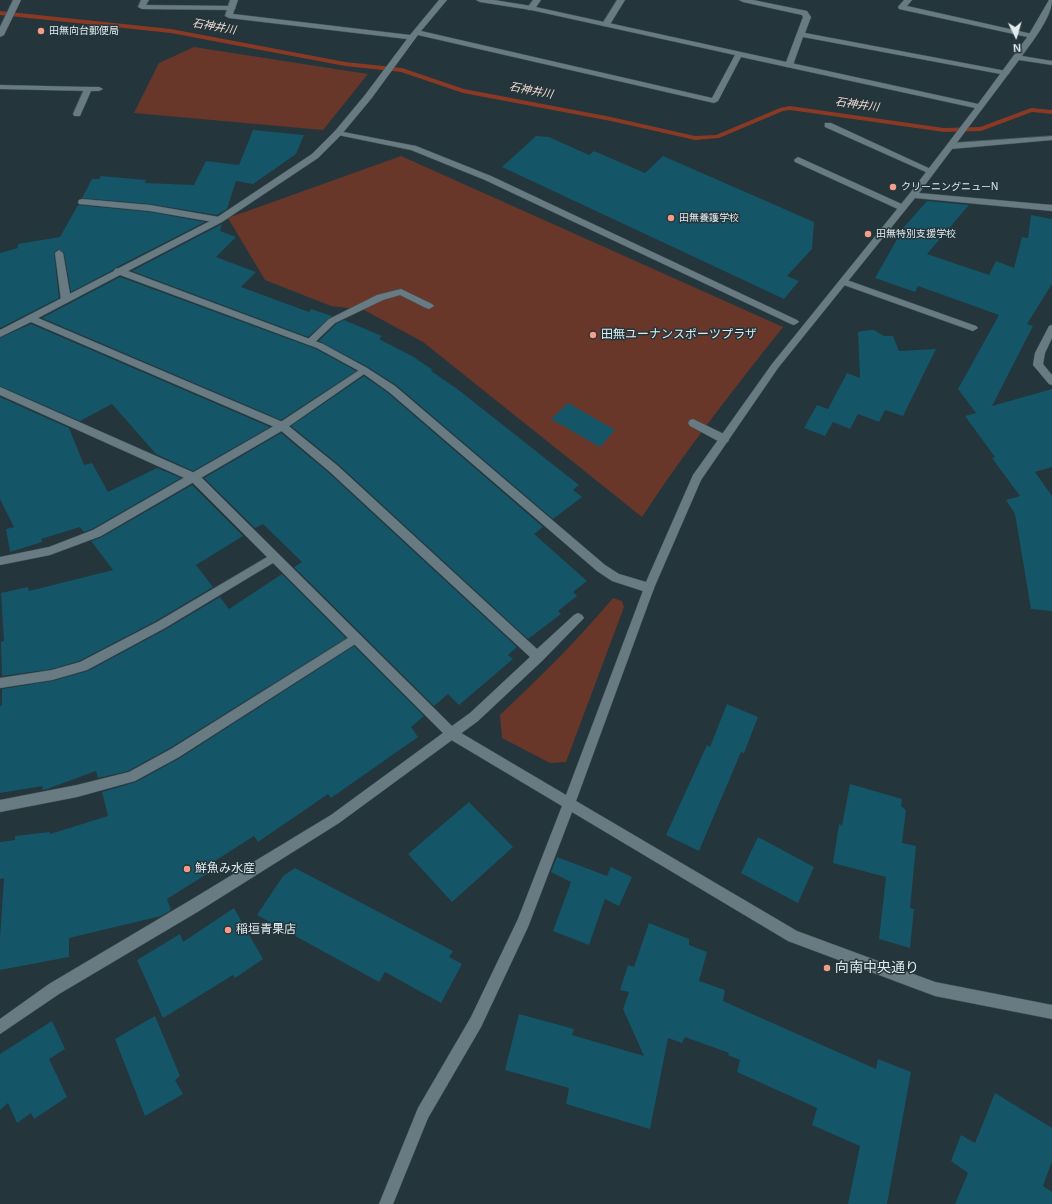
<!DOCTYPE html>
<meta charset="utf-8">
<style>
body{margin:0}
#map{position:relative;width:1052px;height:1204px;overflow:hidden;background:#24353b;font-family:Arial,sans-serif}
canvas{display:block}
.north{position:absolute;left:996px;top:16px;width:40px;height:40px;-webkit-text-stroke:3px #24353b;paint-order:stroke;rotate:175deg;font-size:11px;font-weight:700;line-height:16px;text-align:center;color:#e1ebef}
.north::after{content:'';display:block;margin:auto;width:14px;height:18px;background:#e1ebef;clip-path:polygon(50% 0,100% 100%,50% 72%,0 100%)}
</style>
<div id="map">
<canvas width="1052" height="1204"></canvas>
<div class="north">N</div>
</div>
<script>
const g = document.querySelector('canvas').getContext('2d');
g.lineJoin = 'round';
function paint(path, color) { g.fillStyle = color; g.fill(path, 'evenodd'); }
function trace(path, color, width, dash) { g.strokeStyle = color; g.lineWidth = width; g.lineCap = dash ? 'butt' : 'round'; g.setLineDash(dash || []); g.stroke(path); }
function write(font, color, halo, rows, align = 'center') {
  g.font = font + ' Arial,"Noto Sans JP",sans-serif'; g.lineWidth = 3; g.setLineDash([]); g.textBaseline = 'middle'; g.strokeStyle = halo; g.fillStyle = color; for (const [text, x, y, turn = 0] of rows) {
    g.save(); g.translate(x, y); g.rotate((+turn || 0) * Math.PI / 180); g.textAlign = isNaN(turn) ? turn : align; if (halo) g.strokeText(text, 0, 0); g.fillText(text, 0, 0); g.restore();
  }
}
const green = new Path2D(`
 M 194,47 L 368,74 L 323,130 L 134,113 L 159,63 Z
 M 401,156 L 783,327 C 734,389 685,451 642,517 L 423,342 L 364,310 L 331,306 L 265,280 L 228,218 Z
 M 613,598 L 622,601 L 624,607 L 566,762 L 550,763 L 502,738 L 500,715 C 539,678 578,640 613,598 Z`);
const stream = new Path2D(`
 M 0,11 L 171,29 L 345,62 L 402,68 L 464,89 L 611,117 L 695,136 L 716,135 L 780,108 L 790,106 L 944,128 L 980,127 L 1031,108 L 1052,110 L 1052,114 L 1032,112 L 981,131 L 944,132 L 790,110 L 783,111 L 719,138 L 695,140 L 611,121 L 463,93 L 401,72 L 345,66 L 171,33 L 0,15 Z`);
const building = new Path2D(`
 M 253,130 L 304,135 L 296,154 L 253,184 L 236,181 L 227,209 L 217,215 L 150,204 L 82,198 L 92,179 L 99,179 L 101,176 L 146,180 L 145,183 L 194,185 L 206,161 L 239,165 Z
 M 536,136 L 549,137 L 589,155 L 594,151 L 645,173 L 663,156 L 814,222 L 812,249 L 787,276 L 799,281 L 784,299 L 502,167 Z
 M 927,201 L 969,205 L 927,254 L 989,275 L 996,261 L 1014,268 L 1022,237 L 1028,238 L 1031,215 L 1052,219 L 1052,284 L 1027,324 L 1033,326 L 992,406 L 1052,389 L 1052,467 L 1035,472 L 1052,496 L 1052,611 L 1031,609 L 1015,514 L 1006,500 L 1020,496 L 992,458 L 995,457 L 965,416 L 976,413 L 958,389 L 999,315 L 918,286 L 915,292 L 875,278 L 904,227 Z
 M 78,205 L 150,212 L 205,222 L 115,268 L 113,270 L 71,292 L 64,253 L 58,249 L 54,253 L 59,298 L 0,328 L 0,253 L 18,248 L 18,244 L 60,237 Z
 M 222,224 L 220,231 L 236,237 L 216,257 L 256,272 L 241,287 L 309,312 L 311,309 L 332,316 L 308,337 L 132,271 Z
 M 120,277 L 316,349 L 356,371 L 281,420 L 42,318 Z
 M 344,320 L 382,336 L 379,339 L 412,356 L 433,370 L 431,371 L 456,388 L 579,485 L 573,490 L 582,497 L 553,519 L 396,385 L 368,367 L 319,341 L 336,324 Z
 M 31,324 L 270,427 L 193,471 L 156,454 L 112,404 L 80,421 L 0,386 L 0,338 Z
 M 869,330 L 874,330 L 884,336 L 893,336 L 899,351 L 936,349 L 903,416 L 885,410 L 879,422 L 858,414 L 850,429 L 833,422 L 825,436 L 804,428 L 817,405 L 828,409 L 847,373 L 860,378 L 858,332 Z
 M 364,376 L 388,393 L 543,527 L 534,534 L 587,581 L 573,592 L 577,596 L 558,611 L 561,614 L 528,639 L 339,465 L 291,426 Z
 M 0,397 L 69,428 L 84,465 L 92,463 L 108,492 L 157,468 L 181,478 L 92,529 L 84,532 L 80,527 L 41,539 L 42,542 L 10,552 L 6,529 L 14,527 L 0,499 Z
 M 568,403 L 615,430 L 600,447 L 551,419 Z
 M 281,433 L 329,473 L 517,647 L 508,655 L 513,659 L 459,705 L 448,694 L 434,706 L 294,567 L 302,562 L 263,524 L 255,528 L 204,478 Z
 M 192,485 L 243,536 L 196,565 L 213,587 L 156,621 L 79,661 L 52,669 L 2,676 L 1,642 L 4,641 L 1,593 L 28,587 L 29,591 L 113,570 L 91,541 L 102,537 Z
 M 282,574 L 346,638 L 170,748 L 128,771 L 98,778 L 96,771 L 47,789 L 42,790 L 43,786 L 0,793 L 0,706 L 2,705 L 2,689 L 52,681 L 88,671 L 166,629 L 220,597 L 229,609 Z
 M 354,646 L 424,716 L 411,727 L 418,737 L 331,798 L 328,794 L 258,842 L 254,836 L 207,866 L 210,872 L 167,899 L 171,910 L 161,916 L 69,938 L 69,957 L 0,970 L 0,939 L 4,878 L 0,879 L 0,842 L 15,840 L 15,836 L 50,832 L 50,834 L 108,816 L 102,792 L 136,782 L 180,758 Z
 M 727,704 L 758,717 L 744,753 L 741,752 L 699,851 L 666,835 L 707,745 L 710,747 Z
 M 850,784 L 902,799 L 901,806 L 906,810 L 902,843 L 916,846 L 910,908 L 914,909 L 910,948 L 879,939 L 886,877 L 833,863 L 839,824 L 842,826 Z
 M 469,802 L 513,847 L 452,902 L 408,854 Z
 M 758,837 L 814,867 L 798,903 L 741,873 Z
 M 557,857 L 607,876 L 611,867 L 632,877 L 619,906 L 605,899 L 589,945 L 553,931 L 571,882 L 551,872 Z
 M 295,868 L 453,951 L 449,957 L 462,964 L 441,1003 L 385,972 L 379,982 L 257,915 L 283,876 Z
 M 234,908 L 263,959 L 235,978 L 233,975 L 163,1018 L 137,960 L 180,934 L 183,942 Z
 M 649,923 L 689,939 L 689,945 L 707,952 L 699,981 L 725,990 L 723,1001 L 876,1069 L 878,1059 L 911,1072 L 887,1204 L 848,1204 L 860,1146 L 812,1125 L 817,1108 L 737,1072 L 740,1060 L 728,1055 L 729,1053 L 685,1037 L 682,1043 L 668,1038 L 650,1129 L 566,1104 L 569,1088 L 505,1070 L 519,1014 L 574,1029 L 572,1035 L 644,1056 L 623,1009 L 629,992 L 620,990 L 628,965 L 634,967 Z
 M 155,1016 L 180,1076 L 175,1080 L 183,1094 L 145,1116 L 115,1039 Z
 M 52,1021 L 65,1049 L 49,1059 L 67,1097 L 34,1119 L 31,1113 L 17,1123 L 8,1103 L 0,1110 L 0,1054 Z
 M 995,1093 L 1052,1128 L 1052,1161 L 1043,1186 L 1052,1192 L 1052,1204 L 955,1204 L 968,1173 L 951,1161 L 961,1135 L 975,1143 Z`);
const service = new Path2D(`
 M 141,0 L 149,0 L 146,5 L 232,6 L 236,8 L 232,10 L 142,9 L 138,7 Z
 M 533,0 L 541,0 L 534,10 L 528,10 L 527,8 Z
 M 617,0 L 625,0 L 609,26 L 603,26 L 602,24 Z
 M 739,0 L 753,0 L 807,11 L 811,17 L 805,33 L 1006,71 L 1010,73 L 1006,75 L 803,37 L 793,65 L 789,67 L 786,67 L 785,65 L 803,17 L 802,15 L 743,2 Z
 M 904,0 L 912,0 L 907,6 L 1032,34 L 1036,36 L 1032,38 L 899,9 L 898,7 Z
 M 85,87 L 99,87 L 103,89 L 99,91 L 91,91 L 80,116 L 74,116 L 73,114 Z
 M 825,123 L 831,123 L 935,171 L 934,173 L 928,173 L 825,127 Z
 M 1052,136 L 1052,140 L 951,149 L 947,146 L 951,143 Z
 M 798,157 L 906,206 L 907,208 L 903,211 L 900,210 L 795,162 L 794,160 Z
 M 82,199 L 150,205 L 219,217 L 223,220 L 219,223 L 150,211 L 79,204 L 78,202 L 79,200 Z
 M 59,250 L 63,253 L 71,300 L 66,303 L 61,300 L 55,253 Z
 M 844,279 L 976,326 L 978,328 L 973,331 L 970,330 L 841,284 L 840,282 Z
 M 401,289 L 432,304 L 434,306 L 429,309 L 426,308 L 400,295 L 383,300 L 335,323 L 313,344 L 310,345 L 305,342 L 329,319 L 377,295 Z
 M 364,367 L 369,370 L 367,372 L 285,429 L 101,536 L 50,555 L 0,565 L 0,557 L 49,547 L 93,530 L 279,423 Z
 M 693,419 L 728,436 L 729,439 L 728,442 L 720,442 L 690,426 L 688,423 L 690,420 Z
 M 274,553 L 278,554 L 279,557 L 278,560 L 165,628 L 87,670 L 52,680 L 0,688 L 0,678 L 52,670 L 80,662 L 157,622 Z
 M 356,633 L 360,635 L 362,638 L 360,641 L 179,757 L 135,781 L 77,797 L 0,812 L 0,800 L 77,785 L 129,772 L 171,749 Z`);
const pedestrian = new Path2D(`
 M 335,131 L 338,131 L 416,146 L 491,176 L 797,320 L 799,322 L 794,325 L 791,324 L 485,180 L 411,150 L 338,135 L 334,133 Z`);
const minor = new Path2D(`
 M 13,0 L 21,0 L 4,35 L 0,37 L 0,27 Z
 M 230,0 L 238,0 L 233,14 L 410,35 L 439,0 L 447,0 L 421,31 L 712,98 L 735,55 L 531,10 L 480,2 L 476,0 L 494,0 L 531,6 L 978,104 L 1028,36 L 1049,0 L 1052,0 C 1052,17 1032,42 1022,56 L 1052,61 L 1052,65 L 1019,60 L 919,193 L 1052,205 L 1052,211 L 915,198 L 778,368 L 701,480 L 654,588 L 653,591 L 649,593 L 612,581 L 597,571 L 389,392 L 361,372 L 317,348 L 120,275 L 38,318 L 285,423 L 338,466 L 537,649 L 574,615 L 578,613 L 582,615 L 584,618 L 542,661 L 478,721 L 339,823 L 199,911 L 59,994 L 0,1034 L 0,1019 L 49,984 L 189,901 L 331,815 L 443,733 L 191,481 L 0,395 L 0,387 L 199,475 L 452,726 L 470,713 L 530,657 L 330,472 L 279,429 L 31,322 L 0,337 L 0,330 L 114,271 L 115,269 L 119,268 L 216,218 L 312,154 L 335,131 L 365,95 L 407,39 L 229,18 L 225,16 ZM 418,35 L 714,103 L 718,101 L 741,57 L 975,108 L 910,193 L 772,364 L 693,475 L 646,582 L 619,574 L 605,565 L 395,386 L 367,368 L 323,344 L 128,271 L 222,222 L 318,158 L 341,135 L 371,99 Z
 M 0,85 L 88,87 L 92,89 L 88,91 L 0,89 Z
 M 1052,325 L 1052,338 L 1045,353 L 1043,364 L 1052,375 L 1052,385 L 1049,384 L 1033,365 L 1035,353 L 1049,326 Z`);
const tertiary = new Path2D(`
 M 649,583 L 653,585 L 654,588 L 576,801 L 797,931 L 935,982 L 1052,1005 L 1052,1019 L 935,996 L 788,941 L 572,812 L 528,927 L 481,1027 L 428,1118 L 393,1204 L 379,1204 L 418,1108 L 471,1017 L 518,919 L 562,806 L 448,738 L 446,734 L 448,730 L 452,729 L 456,730 L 566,795 L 644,588 L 645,585 Z`);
const markers = [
 [41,31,4,"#f49e88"],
 [893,187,4,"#f49e88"],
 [671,218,4,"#f49e88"],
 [868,234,4,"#f49e88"],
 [593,335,4,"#f49e88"],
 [187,869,4,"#f49e88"],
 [228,930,4,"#f49e88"],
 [827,968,4,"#f49e88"]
];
const farPoinames = [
 ["田無向台郵便局",49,31],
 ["クリーニングニューN",901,187],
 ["田無養護学校",679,218],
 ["田無特別支援学校",876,234]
];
const farWaternames = [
 ["石神井川",214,27,10],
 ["石神井川",531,91,11],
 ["石神井川",857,105,8]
];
const poiNames = [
 ["田無ユーナンスポーツプラザ",601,335],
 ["鮮魚み水産",195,869],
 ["稲垣青果店",236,930]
];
const nearPoinames = [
 ["向南中央通り",835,968]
];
paint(green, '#68372a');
paint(stream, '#8a3924');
paint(building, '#145568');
trace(service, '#435257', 1);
trace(pedestrian, '#435257', 1);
trace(minor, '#435257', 1);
trace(tertiary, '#435257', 1);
paint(service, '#687b82');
paint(pedestrian, '#687b82');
paint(minor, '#687b82');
paint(tertiary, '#687b82');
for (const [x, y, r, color] of markers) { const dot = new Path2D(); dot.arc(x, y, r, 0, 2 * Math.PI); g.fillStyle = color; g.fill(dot); trace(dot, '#24353b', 1.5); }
write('10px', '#e1ebef', '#24353b', farPoinames, 'left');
write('italic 11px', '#f1d9d2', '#24353b', farWaternames);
write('12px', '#e1ebef', '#24353b', poiNames, 'left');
write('14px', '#e1ebef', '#24353b', nearPoinames, 'left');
</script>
